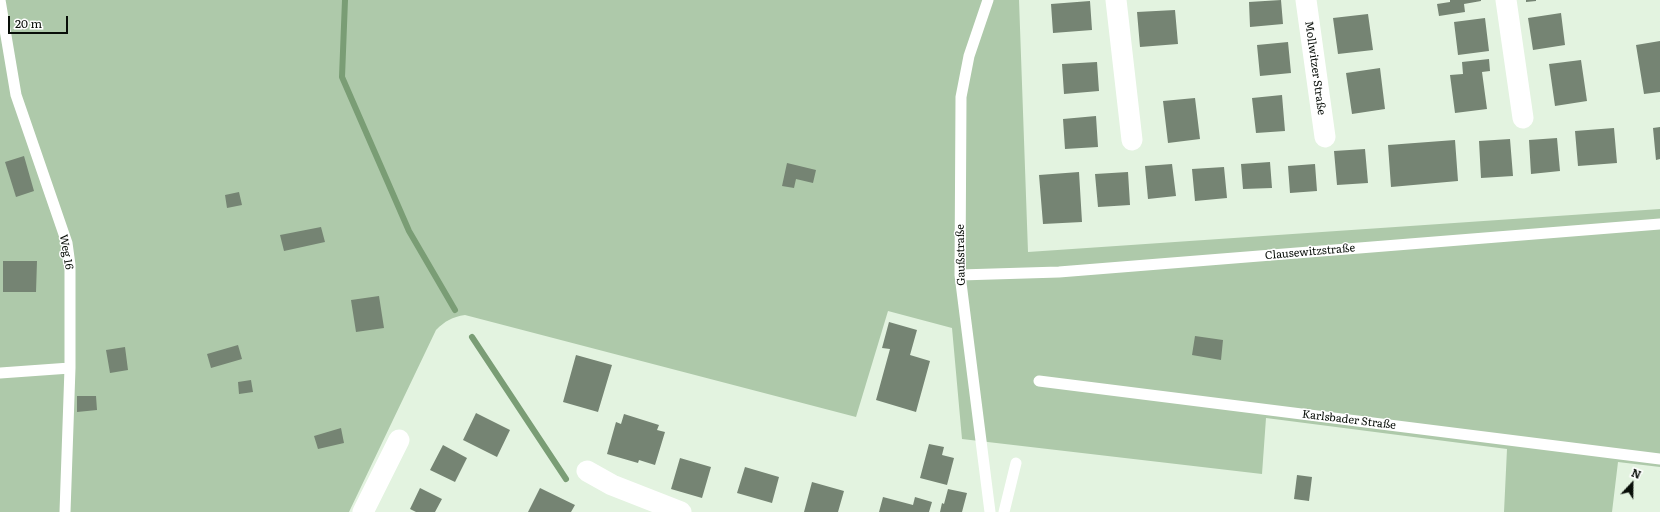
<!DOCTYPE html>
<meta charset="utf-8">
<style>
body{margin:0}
#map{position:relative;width:1660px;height:512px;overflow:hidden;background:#e3f3e0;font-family:Literata,serif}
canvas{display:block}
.north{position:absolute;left:1612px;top:464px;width:40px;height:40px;-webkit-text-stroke:3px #fff;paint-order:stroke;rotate:22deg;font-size:11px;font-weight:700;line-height:16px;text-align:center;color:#080e08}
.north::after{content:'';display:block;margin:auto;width:14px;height:18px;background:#080e08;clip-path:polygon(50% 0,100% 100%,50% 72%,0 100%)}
.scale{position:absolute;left:8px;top:16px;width:60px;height:18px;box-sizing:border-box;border:2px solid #080e08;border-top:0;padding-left:5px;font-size:12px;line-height:14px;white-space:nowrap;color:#080e08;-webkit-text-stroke:3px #fff;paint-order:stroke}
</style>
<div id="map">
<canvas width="1660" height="512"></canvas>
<div class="north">N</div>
<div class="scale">20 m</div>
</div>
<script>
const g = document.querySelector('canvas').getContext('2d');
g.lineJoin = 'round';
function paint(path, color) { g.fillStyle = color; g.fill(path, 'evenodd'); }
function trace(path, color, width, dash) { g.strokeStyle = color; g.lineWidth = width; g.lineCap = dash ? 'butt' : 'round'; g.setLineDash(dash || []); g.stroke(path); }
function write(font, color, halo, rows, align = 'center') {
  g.font = font + ' Literata,serif'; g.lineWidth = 3; g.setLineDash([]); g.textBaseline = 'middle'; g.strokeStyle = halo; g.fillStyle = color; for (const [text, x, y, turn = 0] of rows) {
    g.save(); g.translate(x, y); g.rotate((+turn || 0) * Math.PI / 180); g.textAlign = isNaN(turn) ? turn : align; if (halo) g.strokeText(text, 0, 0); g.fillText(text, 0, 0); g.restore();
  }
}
const green = new Path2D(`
 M 0,0 L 1019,0 L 1028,252 L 1660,209 L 1660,467 L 1618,462 L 1612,512 L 1504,512 L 1507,449 L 1266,418 L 1262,474 L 962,439 L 952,328 L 888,311 L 856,417 L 465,315 C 452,317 445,321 436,330 L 349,512 L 0,512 Z`);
const stream = new Path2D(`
 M 345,0 L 342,77 L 409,231 L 455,310
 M 472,337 L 566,479`);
const building = new Path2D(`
 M 1281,0 L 1283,24 L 1250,27 L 1249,2 Z
 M 1450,0 L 1481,0 L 1481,1 L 1464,4 L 1465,12 L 1439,16 L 1437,4 L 1450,2 Z
 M 1526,0 L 1536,0 L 1536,1 L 1526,2 Z
 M 1090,1 L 1092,30 L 1053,33 L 1051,4 Z
 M 1175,10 L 1178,44 L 1140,47 L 1137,12 Z
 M 1561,13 L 1565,45 L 1533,50 L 1528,18 Z
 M 1368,14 L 1373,50 L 1338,54 L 1333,18 Z
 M 1485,18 L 1489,51 L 1458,55 L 1454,22 Z
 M 1660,41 L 1660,92 L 1644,94 L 1636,45 Z
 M 1288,42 L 1291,73 L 1260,76 L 1257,45 Z
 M 1489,59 L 1490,71 L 1482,72 L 1487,109 L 1455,113 L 1450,75 L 1463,74 L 1462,62 Z
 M 1581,60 L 1587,101 L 1555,106 L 1549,64 Z
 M 1097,62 L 1099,91 L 1064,94 L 1062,64 Z
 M 1380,68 L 1385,109 L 1352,114 L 1346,73 Z
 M 1282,95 L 1285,131 L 1256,133 L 1252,98 Z
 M 1195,98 L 1200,139 L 1168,143 L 1163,101 Z
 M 1096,116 L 1098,147 L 1065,149 L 1063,119 Z
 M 1660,127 L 1660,159 L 1656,160 L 1653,128 Z
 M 1614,128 L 1617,163 L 1578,166 L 1575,131 Z
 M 1557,138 L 1560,171 L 1531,174 L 1529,140 Z
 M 1510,139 L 1513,176 L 1481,178 L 1479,141 Z
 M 1455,140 L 1458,181 L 1391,187 L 1388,145 Z
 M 1365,149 L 1368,183 L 1337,185 L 1334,151 Z
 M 24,156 L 34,191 L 16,197 L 5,162 Z
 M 1270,162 L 1272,188 L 1243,189 L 1241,164 Z
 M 787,163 L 816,170 L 813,183 L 796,179 L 794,188 L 782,186 Z
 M 1172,164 L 1176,196 L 1148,199 L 1145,166 Z
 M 1315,164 L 1317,191 L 1290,193 L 1288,166 Z
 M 1224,167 L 1227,198 L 1195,201 L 1192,169 Z
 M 1079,172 L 1082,222 L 1043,224 L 1039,175 Z
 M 1128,172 L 1130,205 L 1098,207 L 1095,174 Z
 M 239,192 L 242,205 L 227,208 L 225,195 Z
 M 321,227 L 325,242 L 284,251 L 280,235 Z
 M 3,261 L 37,261 L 36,292 L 3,292 Z
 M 379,296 L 384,328 L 356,332 L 351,300 Z
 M 889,322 L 917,330 L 910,355 L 930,361 L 916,412 L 876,400 L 890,349 L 882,348 Z
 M 1195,336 L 1223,340 L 1221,360 L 1192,355 Z
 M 238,345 L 242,359 L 211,368 L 207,354 Z
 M 125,347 L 128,370 L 110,373 L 106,350 Z
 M 576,355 L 612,365 L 598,412 L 563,402 Z
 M 251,380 L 253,392 L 239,394 L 238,382 Z
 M 77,396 L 96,396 L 97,410 L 77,412 Z
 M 476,413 L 510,430 L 497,457 L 463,440 Z
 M 624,414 L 659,425 L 657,430 L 665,432 L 655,465 L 639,460 L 638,463 L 607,454 L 616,422 L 621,424 Z
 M 341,428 L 344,443 L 318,449 L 314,436 Z
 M 929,444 L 944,447 L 942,455 L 954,458 L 947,485 L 920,478 Z
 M 443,445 L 467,458 L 455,482 L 430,470 Z
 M 680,458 L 711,467 L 702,498 L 671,489 Z
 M 745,467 L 779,477 L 772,503 L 737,493 Z
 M 1297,475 L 1312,477 L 1309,501 L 1294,499 Z
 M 812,482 L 844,491 L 838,512 L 804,512 Z
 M 420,488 L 442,499 L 435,512 L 416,512 L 410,509 Z
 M 540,488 L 575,505 L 571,512 L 528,512 Z
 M 948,489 L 967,493 L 962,512 L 940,512 L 942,503 L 944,504 Z
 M 883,497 L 913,505 L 915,497 L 932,502 L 929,512 L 879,512 Z`);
const lane = new Path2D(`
 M 0,0 L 16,95 L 67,243 L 70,265 L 70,368 L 65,512
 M 988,0 L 969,56 L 961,97 L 960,275 L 990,512
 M 960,275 L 1059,272 L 1660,224
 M 0,373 L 70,368
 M 1039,381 L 1660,459
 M 1004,512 L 1016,463`);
const street = new Path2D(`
 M 1116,0 L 1132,140
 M 1306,0 L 1325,137
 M 1506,0 L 1523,118
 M 587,471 L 612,485 L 681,512
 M 363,512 L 399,440`);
const streetNames = [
 ["Mollwitzer Straße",1315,68,82],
 ["Weg 16",66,252,80],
 ["Clausewitzstraße",1310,252,-5],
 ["Gaußstraße",961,255,-91],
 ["Karlsbader Straße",1349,420,7]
];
paint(green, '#aec9aa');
trace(stream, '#7a9d75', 6);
paint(building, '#758473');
trace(lane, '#fff', 11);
trace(street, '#fff', 21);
write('11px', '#080e08', '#fff', streetNames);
</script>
